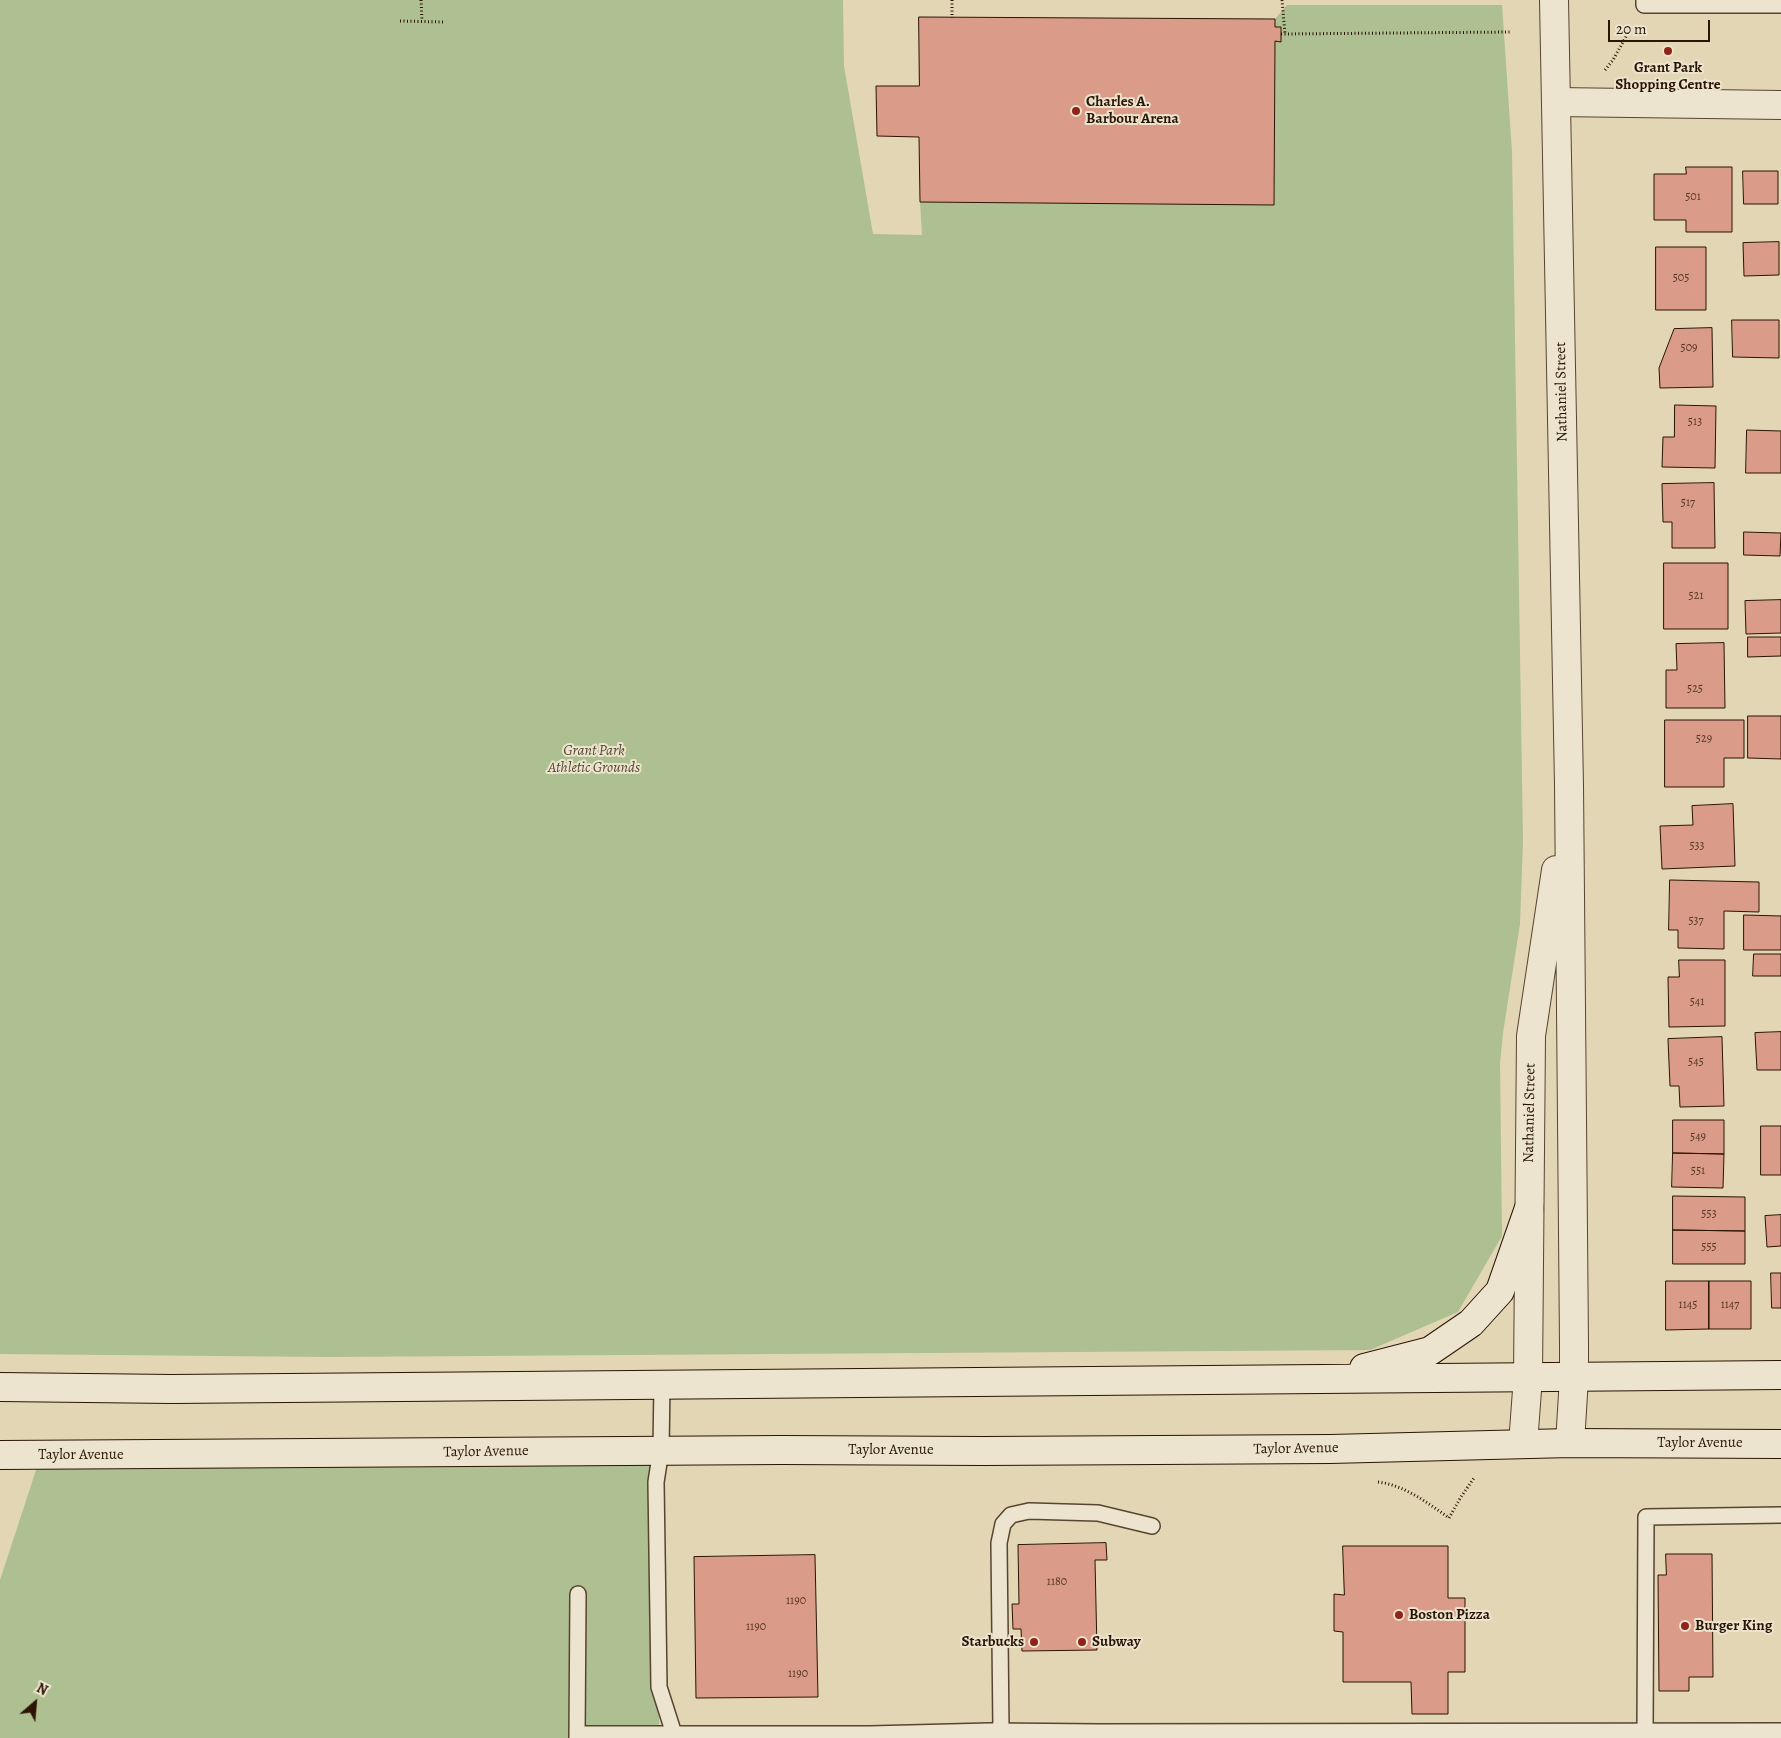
<!DOCTYPE html>
<style>
body{margin:0}
#map{position:relative;width:1781px;height:1738px;overflow:hidden;background:#e2d6b4;font-family:Alegreya,serif}
canvas{display:block}
.north{position:absolute;left:10px;top:1678px;width:50px;height:50px;-webkit-text-stroke:4px #ece4ce;paint-order:stroke;rotate:27deg;font-size:14px;font-weight:700;line-height:20px;text-align:center;color:#2a1403}
.north::after{content:'';display:block;margin:auto;width:18px;height:22px;background:#2a1403;clip-path:polygon(50% 0,100% 100%,50% 72%,0 100%)}
.scale{position:absolute;left:1608px;top:20px;width:102px;height:22px;box-sizing:border-box;border:2px solid #2a1403;border-top:0;padding-left:6px;font-size:15px;line-height:18px;white-space:nowrap;color:#2a1403;-webkit-text-stroke:4px #ece4ce;paint-order:stroke}
</style>
<div id="map">
<canvas width="1781" height="1738"></canvas>
<div class="north">N</div>
<div class="scale">20 m</div>
</div>
<script>
const g = document.querySelector('canvas').getContext('2d');
g.lineJoin = 'round';
function paint(path, color) { g.fillStyle = color; g.fill(path, 'evenodd'); }
function trace(path, color, width, dash) { g.strokeStyle = color; g.lineWidth = width; g.lineCap = dash ? 'butt' : 'round'; g.setLineDash(dash || []); g.stroke(path); }
function write(font, color, halo, rows, align = 'center') {
  g.font = font + ' Alegreya,serif'; g.lineWidth = 4; g.setLineDash([]); g.textBaseline = 'middle'; g.strokeStyle = halo; g.fillStyle = color; for (const [text, x, y, turn = 0] of rows) {
    g.save(); g.translate(x, y); g.rotate((+turn || 0) * Math.PI / 180); g.textAlign = isNaN(turn) ? turn : align; if (halo) g.strokeText(text, 0, 0); g.fillText(text, 0, 0); g.restore();
  }
}
const green = new Path2D(`
 M 0,0 L 843,0 L 844,66 L 873,234 L 922,235 L 920,202 L 1274,204 L 1275,41 L 1281,41 L 1281,28 L 1275,27 L 1275,19 L 1287,5 L 1502,5 L 1512,152 L 1523,841 L 1520,924 L 1503,1033 L 1500,1064 L 1502,1236 L 1458,1312 L 1370,1350 L 329,1357 L 0,1354 Z
 M 661,1450 L 659,1738 L 0,1738 L 0,1580 L 41,1455 Z`);
const building = new Path2D(`
 M 919,17 L 1275,19 L 1275,27 L 1281,27 L 1281,42 L 1275,41 L 1274,205 L 920,202 L 919,137 L 877,136 L 876,86 L 919,86 Z
 M 1686,167 L 1732,167 L 1732,232 L 1686,232 L 1686,220 L 1654,220 L 1654,174 L 1686,174 Z
 M 1743,171 L 1778,171 L 1778,204 L 1744,204 Z
 M 1779,242 L 1779,275 L 1744,276 L 1743,243 Z
 M 1656,247 L 1706,247 L 1706,310 L 1656,310 Z
 M 1732,320 L 1779,320 L 1779,358 L 1733,357 Z
 M 1712,328 L 1713,387 L 1660,388 L 1659,368 L 1674,329 Z
 M 1675,405 L 1716,406 L 1715,468 L 1662,467 L 1663,437 L 1674,437 Z
 M 1747,430 L 1781,431 L 1781,473 L 1746,473 Z
 M 1714,483 L 1715,548 L 1672,548 L 1672,522 L 1663,522 L 1662,484 Z
 M 1744,532 L 1781,533 L 1780,556 L 1744,555 Z
 M 1664,563 L 1728,563 L 1728,629 L 1664,629 Z
 M 1781,600 L 1781,633 L 1746,634 L 1745,601 Z
 M 1748,637 L 1781,637 L 1781,656 L 1748,657 Z
 M 1724,643 L 1725,708 L 1666,708 L 1666,670 L 1677,670 L 1676,644 Z
 M 1748,716 L 1781,716 L 1781,759 L 1748,758 Z
 M 1665,720 L 1744,720 L 1744,758 L 1724,758 L 1724,787 L 1665,787 Z
 M 1733,804 L 1735,866 L 1662,869 L 1660,826 L 1693,825 L 1692,806 Z
 M 1670,880 L 1759,882 L 1759,912 L 1724,911 L 1724,949 L 1678,948 L 1678,930 L 1669,930 Z
 M 1744,915 L 1781,916 L 1781,950 L 1744,950 Z
 M 1754,954 L 1781,954 L 1781,976 L 1753,976 Z
 M 1679,960 L 1725,960 L 1725,1026 L 1669,1027 L 1668,977 L 1679,977 Z
 M 1781,1032 L 1781,1070 L 1757,1070 L 1755,1033 Z
 M 1722,1037 L 1724,1106 L 1680,1107 L 1679,1086 L 1670,1086 L 1668,1039 Z
 M 1673,1120 L 1724,1120 L 1724,1154 L 1673,1153 Z
 M 1761,1126 L 1781,1126 L 1781,1175 L 1761,1175 Z
 M 1673,1153 L 1724,1154 L 1723,1188 L 1672,1187 Z
 M 1673,1196 L 1745,1197 L 1745,1231 L 1673,1230 Z
 M 1781,1215 L 1781,1246 L 1767,1247 L 1765,1216 Z
 M 1673,1230 L 1745,1231 L 1745,1264 L 1673,1264 Z
 M 1771,1273 L 1781,1273 L 1781,1308 L 1772,1308 Z
 M 1666,1281 L 1709,1281 L 1709,1329 L 1666,1330 Z
 M 1709,1281 L 1751,1281 L 1751,1329 L 1709,1329 Z
 M 1106,1543 L 1107,1560 L 1095,1560 L 1097,1650 L 1022,1651 L 1021,1629 L 1013,1629 L 1012,1604 L 1019,1604 L 1018,1545 Z
 M 1343,1546 L 1448,1546 L 1448,1598 L 1465,1598 L 1465,1672 L 1448,1672 L 1448,1714 L 1412,1714 L 1411,1682 L 1343,1682 L 1343,1632 L 1334,1631 L 1334,1594 L 1344,1595 Z
 M 1666,1554 L 1712,1554 L 1713,1677 L 1689,1677 L 1689,1691 L 1659,1691 L 1658,1575 L 1666,1575 Z
 M 815,1555 L 818,1697 L 696,1698 L 694,1557 Z`);
const path = new Path2D(`
 M 421,0 L 422,20
 M 952,0 L 952,18
 M 1282,0 L 1285,34
 M 400,21 L 444,22
 M 1281,34 L 1510,32
 M 1605,70 L 1613,60 L 1632,26
 M 1378,1482 C 1404,1485 1428,1503 1449,1518 L 1461,1497 L 1474,1478`);
const service = new Path2D(`
 M 1644,0 L 1644,5 L 1781,5
 M 662,1383 L 661,1450 L 656,1482 L 659,1687 L 674,1734 L 870,1734 L 990,1731 L 1100,1732 L 1781,1731
 M 1001,1731 L 999,1543 L 1003,1524 L 1011,1515 L 1029,1511 L 1098,1513 L 1152,1526
 M 1645,1731 L 1646,1517 L 1781,1515
 M 577,1734 L 674,1734 L 674,1738
 M 577,1738 L 578,1594`);
const minor = new Path2D(`
 M 1556,102 L 1781,105`);
const tertiary = new Path2D(`
 M 1554,0 L 1569,785 L 1574,1344 L 1574,1378 L 1570,1443
 M 1523,1444 L 1528,1377 L 1531,1036 L 1556,870`);
const secondary = new Path2D(`
 M 1364,1368 L 1430,1351 L 1471,1323 L 1500,1291 L 1529,1208
 M 0,1387 L 172,1389 L 1781,1375
 M 0,1455 L 781,1450 L 984,1451 L 1330,1449 L 1570,1443 L 1781,1444`);
const markers = [
 [1668,51,5,"#8f2418"],
 [1076,111,5,"#8f2418"],
 [1399,1615,5,"#8f2418"],
 [1685,1626,5,"#8f2418"],
 [1034,1642,5,"#8f2418"],
 [1082,1642,5,"#8f2418"]
];
const numberNames = [
 ["501",1693,197],
 ["505",1681,278],
 ["509",1689,348],
 ["513",1695,422],
 ["517",1688,503],
 ["521",1696,596],
 ["525",1695,689],
 ["529",1704,739],
 ["533",1697,846],
 ["537",1696,921],
 ["541",1697,1002],
 ["545",1696,1062],
 ["549",1698,1137],
 ["551",1698,1171],
 ["553",1709,1214],
 ["555",1709,1247],
 ["1145",1688,1305],
 ["1147",1730,1305],
 ["1180",1057,1582],
 ["1190",796,1601],
 ["1190",756,1627],
 ["1190",798,1674]
];
const poiNames = [
 ["Grant Park",1668,68,"center"],
 ["Shopping Centre",1668,85,"center"],
 ["Charles A.",1086,102],
 ["Barbour Arena",1086,119],
 ["Boston Pizza",1409,1615],
 ["Burger King",1695,1626],
 ["Starbucks",1024,1642,"right"],
 ["Subway",1092,1642]
];
const streetNames = [
 ["Nathaniel Street",1562,392,-91],
 ["Nathaniel Street",1530,1113,-89],
 ["Taylor Avenue",1700,1443],
 ["Taylor Avenue",1296,1449,-1],
 ["Taylor Avenue",891,1450],
 ["Taylor Avenue",486,1452,-1],
 ["Taylor Avenue",81,1455]
];
const parkNames = [
 ["Grant Park",594,751],
 ["Athletic Grounds",594,768]
];
paint(green, '#aebf91');
paint(building, '#da9b88');
trace(building, '#2a1403', 1);
trace(service, '#58442f', 18);
trace(minor, '#58442f', 30);
trace(tertiary, '#58442f', 30);
trace(secondary, '#2a1403', 30);
trace(path, '#2a1403', 3, [1, 2.5]);
trace(service, '#ece4ce', 15);
trace(minor, '#ece4ce', 28);
trace(tertiary, '#ece4ce', 28);
trace(secondary, '#ece4ce', 28);
for (const [x, y, r, color] of markers) { const dot = new Path2D(); dot.arc(x, y, r, 0, 2 * Math.PI); g.fillStyle = color; g.fill(dot); trace(dot, '#ece4ce', 2); }
write('12px', '#563624', null, numberNames);
write('bold 15px', '#2a1403', '#ece4ce', poiNames, 'left');
write('15px', '#2a1403', '#ece4ce', streetNames);
write('italic 15px', '#52472e', '#ece4ce', parkNames);
</script>
